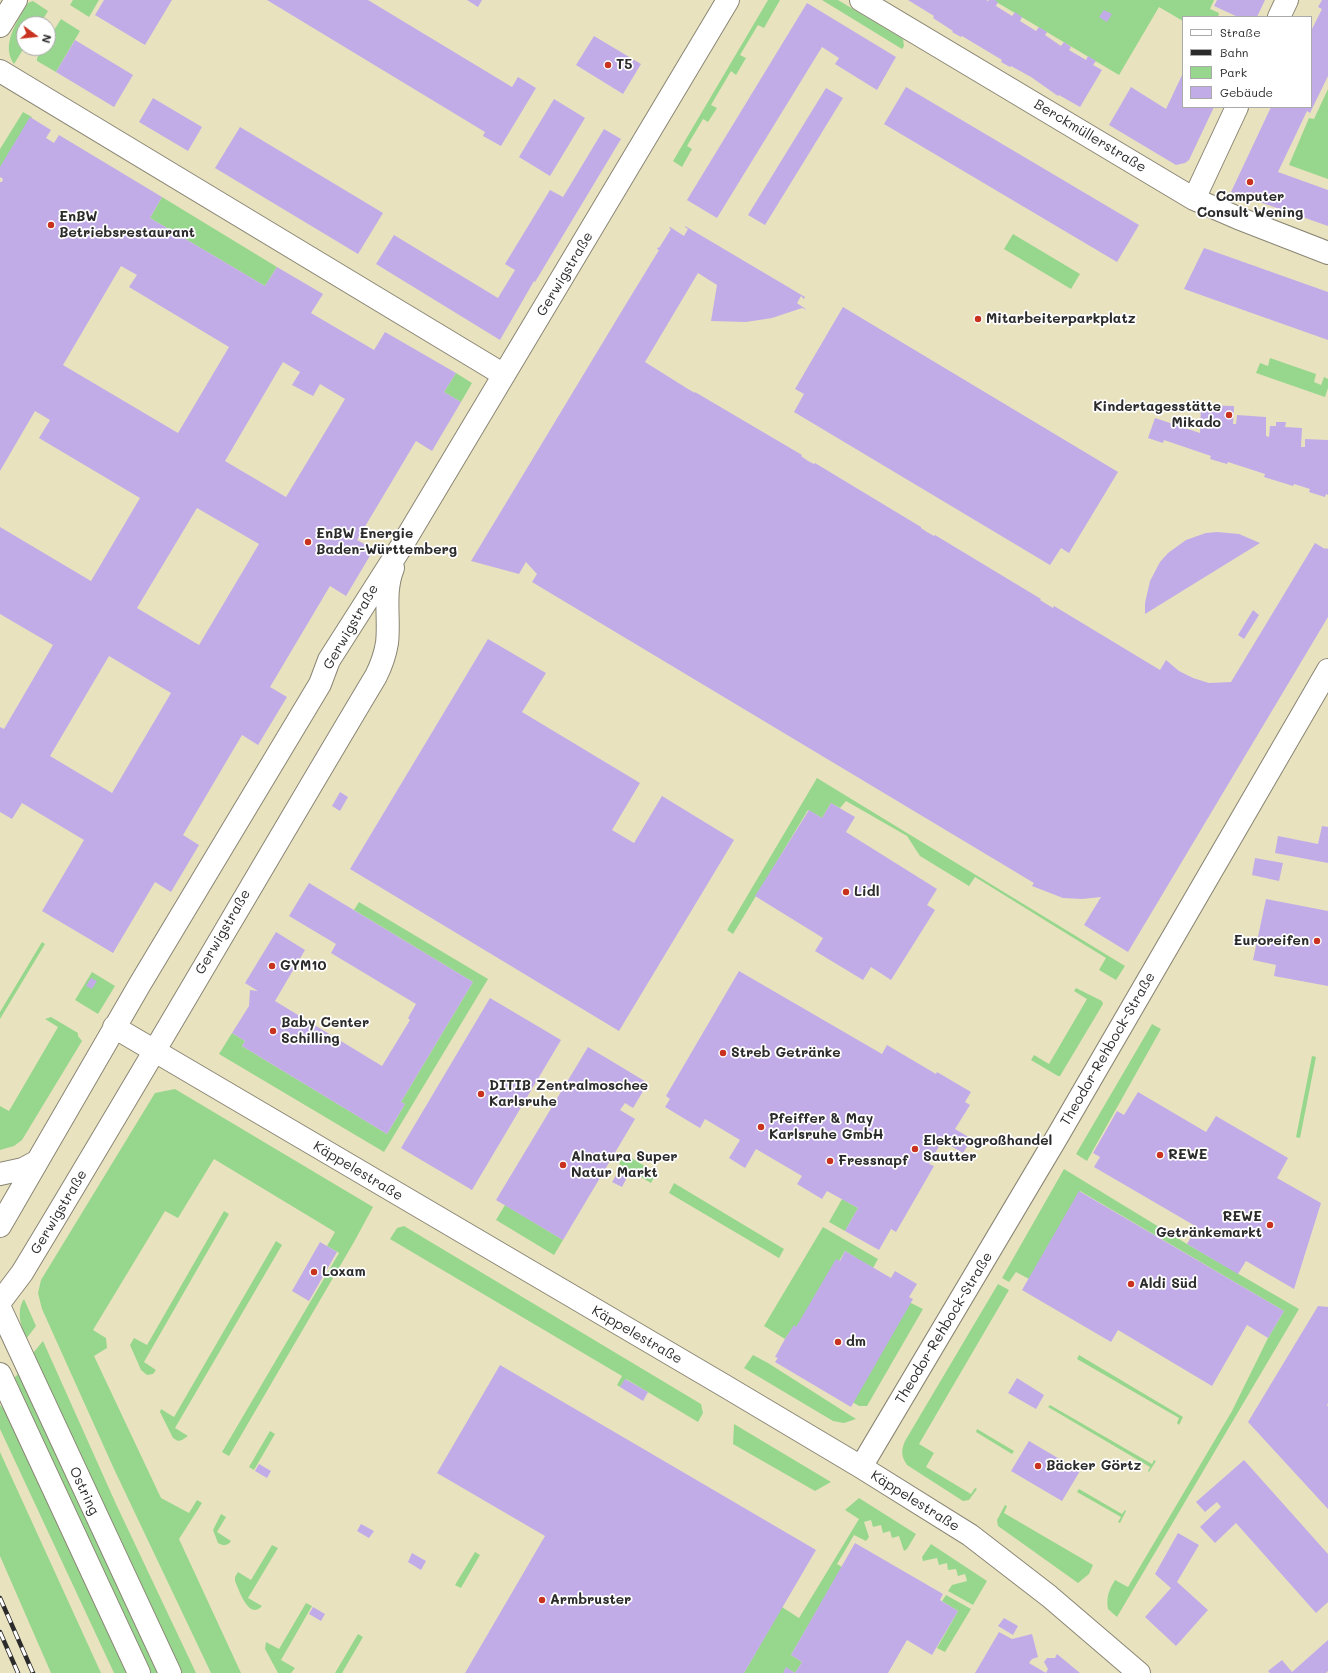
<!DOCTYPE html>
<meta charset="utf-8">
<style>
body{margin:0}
#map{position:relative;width:1328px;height:1673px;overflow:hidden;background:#e9e2bf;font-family:Mali,sans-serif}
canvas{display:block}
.legend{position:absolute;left:1182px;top:16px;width:130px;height:92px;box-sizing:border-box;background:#fff;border:1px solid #aaa;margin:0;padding:5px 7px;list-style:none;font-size:12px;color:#2b2b2b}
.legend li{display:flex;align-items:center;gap:8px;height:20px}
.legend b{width:20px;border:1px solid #aaa}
.north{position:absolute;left:16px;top:16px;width:40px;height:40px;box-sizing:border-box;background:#fff;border:1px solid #aaa;border-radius:50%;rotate:105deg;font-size:11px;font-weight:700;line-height:16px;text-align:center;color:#2b2b2b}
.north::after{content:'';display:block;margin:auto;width:14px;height:18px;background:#c8321e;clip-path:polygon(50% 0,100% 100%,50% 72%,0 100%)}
</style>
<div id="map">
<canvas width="1328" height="1673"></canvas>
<ul class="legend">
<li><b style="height:5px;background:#fff"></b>Straße</li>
<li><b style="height:5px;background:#2b2b2b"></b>Bahn</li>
<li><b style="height:11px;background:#97d78d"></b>Park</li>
<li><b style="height:11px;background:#c2ace8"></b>Gebäude</li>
</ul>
<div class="north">N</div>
</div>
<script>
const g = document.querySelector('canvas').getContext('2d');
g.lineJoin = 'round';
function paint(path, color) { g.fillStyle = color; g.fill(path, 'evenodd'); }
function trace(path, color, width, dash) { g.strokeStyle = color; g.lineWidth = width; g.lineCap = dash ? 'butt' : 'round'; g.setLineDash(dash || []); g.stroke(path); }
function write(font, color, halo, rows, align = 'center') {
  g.font = font + ' Mali,sans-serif'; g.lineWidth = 3.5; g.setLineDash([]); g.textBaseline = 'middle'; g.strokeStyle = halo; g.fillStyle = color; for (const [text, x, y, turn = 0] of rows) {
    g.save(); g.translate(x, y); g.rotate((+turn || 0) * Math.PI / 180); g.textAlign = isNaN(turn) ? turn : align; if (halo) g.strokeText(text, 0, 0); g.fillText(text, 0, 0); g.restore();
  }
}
const green = new Path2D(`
 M 73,0 L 99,0 L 89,17 L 70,5 Z
 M 768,0 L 780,0 L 764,28 L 758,25 L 740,55 L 746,58 L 736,75 L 731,71 L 711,105 L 717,108 L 708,122 L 703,119 L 687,146 L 692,149 L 682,167 L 673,161 Z
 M 822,0 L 838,0 L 903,39 L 904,46 L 902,49 Z
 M 993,0 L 1214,0 L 1210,9 L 1219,13 L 1218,17 L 1183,17 L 1183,21 L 1159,7 L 1119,75 Z
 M 33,1 L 48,11 L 40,24 L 24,24 L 24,48 L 14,64 C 0,45 18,20 28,3 Z
 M 61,19 L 80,31 L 56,72 L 37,61 L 37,58 L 43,48 L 48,48 L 48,40 Z
 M 1328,89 L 1328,179 L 1289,165 L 1309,118 L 1314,119 Z
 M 23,112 L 32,117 L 0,171 L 0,149 Z
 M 162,197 L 277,267 L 265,286 L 150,218 Z
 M 1013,234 L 1080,274 L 1071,289 L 1004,249 Z
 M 1270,358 L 1316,374 L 1314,382 L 1321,385 L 1324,377 L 1328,379 L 1328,388 L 1325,397 L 1256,373 L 1260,363 L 1268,366 Z
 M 456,373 L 472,383 L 461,402 L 444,392 Z
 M 817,778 L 1125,966 L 1116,980 L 1099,970 L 1106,958 L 975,877 L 969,886 L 920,856 L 907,836 L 846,801 L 840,808 L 831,803 L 822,818 L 808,810 L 733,934 L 727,930 Z
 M 359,902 L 488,979 L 384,1152 L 219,1054 L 232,1033 L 245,1041 L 242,1046 L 387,1134 L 405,1104 L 401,1102 L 473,982 L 354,910 Z
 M 42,942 L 45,944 L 0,1019 L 0,1012 Z
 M 92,972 L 115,986 L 98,1014 L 75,1000 Z
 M 1076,988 L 1102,1001 L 1103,1004 L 1060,1076 L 1058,1076 L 1031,1060 L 1034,1055 L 1049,1064 L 1087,999 L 1074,991 Z
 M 51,1017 L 78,1033 L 78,1036 L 82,1041 L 22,1140 L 14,1146 L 0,1150 L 0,1106 L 9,1111 L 58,1027 L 45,1019 Z
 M 1152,1024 L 1161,1029 L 1087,1161 L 1076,1154 Z
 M 1312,1056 L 1316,1057 L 1300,1138 L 1296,1137 Z
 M 175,1089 L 373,1207 L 354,1242 L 229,1456 L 222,1452 L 339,1253 L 327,1246 L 335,1232 L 214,1159 L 178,1218 L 165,1211 L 93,1330 L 106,1338 L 107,1348 L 94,1356 L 161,1498 L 189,1513 L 197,1500 L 202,1503 L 179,1539 L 241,1673 L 211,1673 L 114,1469 L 42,1309 L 38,1293 L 41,1280 L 155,1093 Z
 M 625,1154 L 656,1173 L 651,1183 L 619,1164 Z
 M 1064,1169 L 1187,1244 L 1299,1309 L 1117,1617 L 1108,1609 C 1106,1597 1109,1590 1115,1580 L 1128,1587 L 1232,1411 L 1268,1338 L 1284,1311 L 1080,1191 L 1029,1279 L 1016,1272 L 1009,1282 L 1002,1278 Z
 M 674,1183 L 784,1249 L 779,1258 L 669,1193 Z
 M 842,1199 L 858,1208 L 845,1231 L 829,1222 Z
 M 505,1205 L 563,1240 L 554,1255 L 496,1220 Z
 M 224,1211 L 229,1214 L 144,1362 L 156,1370 L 153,1374 L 147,1375 L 141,1370 L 130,1345 L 134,1338 L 147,1345 Z
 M 404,1226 L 701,1404 L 703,1413 L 698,1422 L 626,1379 L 620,1387 L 617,1385 L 622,1376 L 390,1239 L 397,1228 Z
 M 823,1227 L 878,1259 L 873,1268 L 845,1251 L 800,1329 L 794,1326 L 785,1339 L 764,1326 Z
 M 276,1241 L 282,1245 L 175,1428 L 188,1436 L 182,1440 L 178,1441 L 173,1438 L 160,1412 L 161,1409 L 174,1417 Z
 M 998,1284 L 1009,1290 L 919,1444 L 934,1453 L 926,1467 L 971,1494 L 975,1488 L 977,1489 L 969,1500 L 963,1501 L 907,1465 C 901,1456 901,1451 905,1441 Z
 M 24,1299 L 36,1326 L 26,1339 C 21,1326 16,1311 24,1299 Z
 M 907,1301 L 923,1309 L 867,1406 L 859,1406 L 849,1400 Z
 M 43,1341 L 116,1504 L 196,1673 L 182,1673 L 33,1353 Z
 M 753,1355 L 768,1363 L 856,1419 L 844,1423 L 833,1421 L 744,1368 Z
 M 1079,1355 L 1183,1417 L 1179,1425 L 1177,1423 L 1179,1418 L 1077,1359 Z
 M 19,1373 L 160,1673 L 151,1673 L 13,1379 Z
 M 0,1405 L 7,1412 L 128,1673 L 114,1673 L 0,1429 Z
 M 1050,1405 L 1152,1464 L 1154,1460 L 1156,1461 L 1149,1472 L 1148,1471 L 1150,1467 L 1048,1407 Z
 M 734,1424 L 831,1482 L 815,1491 L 733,1444 Z
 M 977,1429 L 1014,1451 L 1012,1454 L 976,1432 Z
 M 270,1431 L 275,1434 L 254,1470 L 249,1467 Z
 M 0,1452 L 101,1673 L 51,1673 L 0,1556 Z
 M 1079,1489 L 1122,1514 L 1125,1510 L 1126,1511 L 1120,1523 L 1118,1522 L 1121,1517 L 1077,1492 Z
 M 859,1498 L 916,1534 L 907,1549 L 904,1551 L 899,1536 L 892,1538 L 890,1531 L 883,1533 L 881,1525 L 873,1527 L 871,1520 L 864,1522 L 869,1537 L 866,1541 L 854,1535 L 837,1564 L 842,1567 L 791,1655 L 802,1662 L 795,1673 L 786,1668 L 783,1673 L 744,1673 L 782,1607 L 799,1618 L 859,1519 L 845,1510 Z
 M 1005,1505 L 1007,1506 L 1004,1513 L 1093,1565 L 1089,1574 L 1078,1583 L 998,1526 L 997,1520 Z
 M 221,1514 L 226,1517 L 217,1532 L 231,1541 C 228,1546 223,1546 218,1543 L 213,1530 Z
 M 931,1544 L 987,1581 L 973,1605 L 948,1591 L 952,1585 L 967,1581 L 965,1574 L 958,1576 L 956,1569 L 948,1570 L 947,1563 L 939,1565 L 937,1558 L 923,1561 L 922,1557 Z
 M 272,1545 L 278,1548 L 248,1598 L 262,1606 C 249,1621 239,1590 235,1581 L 235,1577 L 238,1572 L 251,1580 Z
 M 475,1552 L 480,1555 L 461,1588 L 455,1585 Z
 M 946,1595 L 971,1609 L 945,1652 L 937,1648 L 958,1611 L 942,1601 Z
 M 306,1603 L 312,1606 L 281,1660 L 295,1668 L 291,1673 L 278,1673 L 265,1649 L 266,1642 L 279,1649 Z
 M 358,1634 L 363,1637 L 342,1673 L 335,1673 Z`);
const building = new Path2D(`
 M 104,0 L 172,0 L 145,45 L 95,15 Z
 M 267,0 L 368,0 L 512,87 L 518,77 L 536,88 L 501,146 L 483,136 L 485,132 Z
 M 467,0 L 482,0 L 478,7 Z
 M 908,0 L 986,0 L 988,1 L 989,0 L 995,0 L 998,2 L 996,6 L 1012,16 L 1015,12 L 1022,17 L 1020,21 L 1036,31 L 1039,27 L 1047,32 L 1045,35 L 1061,46 L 1064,42 L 1071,47 L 1069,50 L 1086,60 L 1088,56 L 1096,61 L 1093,65 L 1102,70 L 1080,107 L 1059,95 L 1058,96 L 1031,77 L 1011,66 L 1010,67 L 1001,62 L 1002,60 L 962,36 L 961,37 L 952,32 L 953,31 L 933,18 L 934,16 Z
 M 1217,0 L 1265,0 L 1257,17 L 1238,17 L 1214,6 Z
 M 1322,0 L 1328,0 L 1328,76 L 1310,113 L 1307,111 L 1278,172 L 1328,190 L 1328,226 L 1231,192 L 1271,107 L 1311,107 L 1311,31 L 1322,9 L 1318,7 Z
 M 807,3 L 896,57 L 877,90 L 835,64 L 839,58 L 822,47 L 717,218 L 687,200 Z
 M 1104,10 L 1112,14 L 1107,22 L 1099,17 Z
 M 594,36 L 641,64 L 623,94 L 576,65 Z
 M 75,40 L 133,75 L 114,107 L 56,72 Z
 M 1183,73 L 1183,107 L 1214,107 L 1189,160 L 1185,163 L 1176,165 L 1109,125 L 1131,87 L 1166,109 Z
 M 906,87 L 1139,225 L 1117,262 L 884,124 Z
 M 826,88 L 843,98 L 765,225 L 748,215 Z
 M 153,98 L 202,127 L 188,151 L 139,122 Z
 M 554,99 L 585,118 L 550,176 L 519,157 Z
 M 30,117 L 51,130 L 46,138 L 54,143 L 59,135 L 162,197 L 150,218 L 265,286 L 277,267 L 323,294 L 311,313 L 374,350 L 385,332 L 456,373 L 444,392 L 461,402 L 432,451 L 416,441 L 357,540 L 374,549 L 346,596 L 330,586 L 270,687 L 287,697 L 258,745 L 242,735 L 183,835 L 199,845 L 171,892 L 155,882 L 113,953 L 42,911 L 84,840 L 22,803 L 12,819 L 0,812 L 0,727 L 4,729 L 53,645 L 0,614 L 0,527 L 91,581 L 140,498 L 39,438 L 50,420 L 35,411 L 0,471 L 0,182 L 2,182 L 3,179 L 0,177 L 0,167 ZM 121,266 L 137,275 L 129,287 L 229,347 L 178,433 L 63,365 ZM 283,362 L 300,372 L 292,385 L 313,396 L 320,384 L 345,399 L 286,497 L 225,461 ZM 197,508 L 259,544 L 199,645 L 137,608 ZM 109,656 L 171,693 L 112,793 L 50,756 Z
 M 240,127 L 383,213 L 358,254 L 215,168 Z
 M 604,129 L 621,139 L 535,282 L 534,281 L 500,340 L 376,264 L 394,235 L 498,298 L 515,270 L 505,264 L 550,190 L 563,197 Z
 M 685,226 L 805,297 L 804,299 L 801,296 L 797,303 L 807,310 L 802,308 L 772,318 L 746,322 L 711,321 L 717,285 L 698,273 L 645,362 L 688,389 L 695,393 L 695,392 L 802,455 L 801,456 L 808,461 L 814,464 L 815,463 L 921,527 L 921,528 L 927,532 L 934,536 L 935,535 L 1041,599 L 1040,600 L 1053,608 L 1054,606 L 1160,670 L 1166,660 L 1179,671 L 1193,678 L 1209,683 L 1231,682 L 1315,543 L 1325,549 L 1326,548 L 1328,549 L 1328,617 L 1128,952 L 1084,925 L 1101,897 L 1082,899 L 1063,898 L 1032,886 L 1034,883 L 532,582 L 537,574 L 526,562 L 519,574 L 471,561 L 626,304 L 659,250 L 657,249 L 658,247 L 659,248 L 671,229 L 669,228 L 670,227 L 684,236 L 688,229 L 685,227 Z
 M 1204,248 L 1328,292 L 1328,340 L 1184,289 Z
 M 843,307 L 1118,472 L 1069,553 L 1061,548 L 1050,565 L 794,412 L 804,394 L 795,389 Z
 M 1201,405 L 1234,406 L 1233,424 L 1236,424 L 1237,415 L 1266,417 L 1266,436 L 1269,437 L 1270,426 L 1276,426 L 1276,422 L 1286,422 L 1285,427 L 1302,428 L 1301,447 L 1305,447 L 1305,439 L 1328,440 L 1328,495 L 1326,494 L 1325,497 L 1309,492 L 1310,489 L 1294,484 L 1293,486 L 1264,477 L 1265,474 L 1228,462 L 1227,464 L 1210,459 L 1211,456 L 1164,440 L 1163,443 L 1148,438 L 1155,418 L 1200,433 Z
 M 1217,532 L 1239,534 L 1260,543 L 1145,614 L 1145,603 L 1150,581 L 1160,562 L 1168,553 L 1186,540 L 1206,533 Z
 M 1253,610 L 1259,615 L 1244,639 L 1238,635 Z
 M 488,639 L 546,673 L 522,712 L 640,783 L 612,830 L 634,843 L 662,796 L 734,840 L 619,1031 L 350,869 Z
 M 340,792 L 348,797 L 340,811 L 332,806 Z
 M 831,803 L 855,817 L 846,832 L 937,889 L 927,905 L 935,910 L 891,980 L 871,967 L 863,980 L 815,951 L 823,938 L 755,896 L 809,810 L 822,818 Z
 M 1322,826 L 1328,827 L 1328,863 L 1275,853 L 1278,836 L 1318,844 Z
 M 1255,858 L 1283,863 L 1279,881 L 1252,875 Z
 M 309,883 L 473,982 L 401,1102 L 405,1104 L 387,1134 L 242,1046 L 245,1041 L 232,1033 L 249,1006 L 250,990 L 258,991 L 245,983 L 276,932 L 305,950 L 275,1001 L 382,1066 L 410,1020 L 408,1018 L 416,1004 L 331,953 L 336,944 L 289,916 Z
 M 1266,899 L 1328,911 L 1328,986 L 1274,976 L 1276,965 L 1253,960 Z
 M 739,971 L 882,1054 L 887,1045 L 936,1074 L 937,1072 L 971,1092 L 965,1102 L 970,1105 L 955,1129 L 972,1139 L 963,1153 L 942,1141 L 929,1164 L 934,1166 L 896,1232 L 891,1229 L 879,1250 L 845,1231 L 858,1208 L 827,1191 L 822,1199 L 797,1184 L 802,1176 L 756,1149 L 745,1168 L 729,1158 L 740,1140 L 705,1119 L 700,1128 L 665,1107 L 670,1099 L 666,1096 Z
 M 91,978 L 97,981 L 92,989 L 86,986 Z
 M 490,998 L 561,1040 L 472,1190 L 401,1148 Z
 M 588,1047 L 648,1083 L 633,1108 L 625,1103 L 620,1110 L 635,1119 L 563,1240 L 496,1200 Z
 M 1138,1092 L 1206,1132 L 1216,1116 L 1288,1158 L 1277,1178 L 1321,1203 L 1294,1289 L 1246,1261 L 1238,1274 L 1187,1244 L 1197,1227 L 1094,1167 L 1100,1157 L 1093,1153 L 1117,1111 L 1124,1115 Z
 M 621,1167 L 630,1172 L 622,1187 L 612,1182 Z
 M 1079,1191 L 1284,1311 L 1268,1338 L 1247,1325 L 1212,1386 L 1118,1330 L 1111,1342 L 1022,1290 Z
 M 320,1242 L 337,1252 L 309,1301 L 292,1291 Z
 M 845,1251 L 891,1278 L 895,1271 L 917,1284 L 909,1297 L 913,1299 L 851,1407 L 775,1362 L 778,1358 L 775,1357 L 785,1339 L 794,1325 L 796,1327 L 836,1259 L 840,1261 Z
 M 1318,1306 L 1328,1307 L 1328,1403 L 1327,1406 L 1328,1406 L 1328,1509 L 1248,1422 Z
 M 500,1365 L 816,1550 L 744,1673 L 465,1673 L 545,1536 L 437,1473 Z
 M 1017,1378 L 1044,1395 L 1036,1409 L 1008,1393 Z
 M 625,1379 L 648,1392 L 643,1401 L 620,1387 Z
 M 1029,1441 L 1080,1471 L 1062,1501 L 1011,1471 Z
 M 1244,1460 L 1328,1554 L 1328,1602 L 1316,1613 L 1236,1523 L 1215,1543 L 1200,1527 L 1221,1507 L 1217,1502 L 1205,1512 L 1196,1502 Z
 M 259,1464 L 271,1471 L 267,1478 L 255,1471 Z
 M 361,1524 L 374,1531 L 369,1538 L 357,1531 Z
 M 1178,1533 L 1199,1545 L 1177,1582 L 1208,1610 L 1176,1646 L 1145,1617 L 1171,1588 L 1155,1574 Z
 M 855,1543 L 943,1594 L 940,1600 L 958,1611 L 932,1655 L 907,1640 L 888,1673 L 783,1673 L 786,1667 L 795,1673 L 802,1662 L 791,1655 Z
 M 412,1553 L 426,1561 L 421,1570 L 408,1562 Z
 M 313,1607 L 325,1614 L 321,1621 L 309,1614 Z
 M 1004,1618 L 1018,1626 L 1013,1635 L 998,1626 Z
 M 999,1632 L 1012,1639 L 1032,1634 L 1038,1657 L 1032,1659 L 1029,1663 L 1046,1673 L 1048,1669 L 1044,1662 L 1047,1658 L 1055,1658 L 1057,1654 L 1080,1673 L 975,1673 Z
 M 1328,1640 L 1328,1671 L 1326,1673 L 1270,1673 L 1268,1671 L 1282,1660 L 1292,1672 Z`);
const minor = new Path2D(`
 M 861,0 L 1194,199 L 1238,218 L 1328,253
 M 1279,17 L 1287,0
 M 0,26 L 16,0
 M 0,71 L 504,375
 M 1194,199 L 1237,107
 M 114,1027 L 725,1386 L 861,1467 L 970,1535 L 1049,1596 L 1139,1673
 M 0,1174 L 23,1169 L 36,1162
 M 0,1226 L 140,984 L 320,684 L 329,660 L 401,547 L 728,0
 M 0,1302 L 22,1273 C 142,1075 257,875 376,676 C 381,666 385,655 387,643 C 390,618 383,593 393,568
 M 861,1467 L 1057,1137 L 1328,670`);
const major = new Path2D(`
 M 0,1308 L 170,1673
 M 0,1374 L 139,1673`);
const rail = new Path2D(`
 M 0,1598 L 33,1673
 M 0,1632 L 18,1673`);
const markers = [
 [608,65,4,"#c8321e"],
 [1250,182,4,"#c8321e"],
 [51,225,4,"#c8321e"],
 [978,319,4,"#c8321e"],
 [1229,415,4,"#c8321e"],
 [308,542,4,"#c8321e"],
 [846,892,4,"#c8321e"],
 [1317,941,4,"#c8321e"],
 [272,966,4,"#c8321e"],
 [273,1031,4,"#c8321e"],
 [723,1053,4,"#c8321e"],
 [481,1094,4,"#c8321e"],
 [761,1127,4,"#c8321e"],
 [915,1149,4,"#c8321e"],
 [1160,1155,4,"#c8321e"],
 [830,1161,4,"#c8321e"],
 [563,1165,4,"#c8321e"],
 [1270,1225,4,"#c8321e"],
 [314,1272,4,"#c8321e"],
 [1131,1284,4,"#c8321e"],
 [838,1342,4,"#c8321e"],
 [1038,1466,4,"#c8321e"],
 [542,1600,4,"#c8321e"]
];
const poiNames = [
 ["T5",616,65],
 ["Computer",1250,197,"center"],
 ["Consult Wening",1250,213,"center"],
 ["EnBW",59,217],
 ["Betriebsrestaurant",59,233],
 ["Mitarbeiterparkplatz",986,319],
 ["Kindertagesstätte",1221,407,"right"],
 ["Mikado",1221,423,"right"],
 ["EnBW Energie",316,534],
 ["Baden-Württemberg",316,550],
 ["Lidl",854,892],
 ["Euroreifen",1309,941,"right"],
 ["GYM10",280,966],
 ["Baby Center",281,1023],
 ["Schilling",281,1039],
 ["Streb Getränke",731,1053],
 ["DITIB Zentralmoschee",489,1086],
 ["Karlsruhe",489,1102],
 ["Pfeiffer & May",769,1119],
 ["Karlsruhe GmbH",769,1135],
 ["Elektrogroßhandel",923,1141],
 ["Sautter",923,1157],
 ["REWE",1168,1155],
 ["Alnatura Super",571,1157],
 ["Natur Markt",571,1173],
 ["Fressnapf",838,1161],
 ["REWE",1262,1217,"right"],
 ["Getränkemarkt",1262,1233,"right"],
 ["Loxam",322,1272],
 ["Aldi Süd",1139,1284],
 ["dm",846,1342],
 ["Bäcker Görtz",1046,1466],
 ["Armbruster",550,1600]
];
const streetNames = [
 ["Berckmüllerstraße",1090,136,31],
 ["Gerwigstraße",565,274,-59],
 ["Gerwigstraße",351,627,-60],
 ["Gerwigstraße",223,932,-60],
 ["Theodor-Rehbock-Straße",1108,1049,-60],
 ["Käppelestraße",358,1171,31],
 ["Gerwigstraße",59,1212,-59],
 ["Theodor-Rehbock-Straße",944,1328,-59],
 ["Käppelestraße",637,1335,30],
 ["Ostring",84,1491,65],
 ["Käppelestraße",915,1501,32]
];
paint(green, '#97d78d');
paint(building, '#c2ace8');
trace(minor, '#8a8675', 24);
trace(major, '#8a8675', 24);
trace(minor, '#fff', 22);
trace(major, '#fff', 22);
trace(rail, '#2b2b2b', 4.5);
trace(rail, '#fff', 3, [9]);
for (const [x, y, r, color] of markers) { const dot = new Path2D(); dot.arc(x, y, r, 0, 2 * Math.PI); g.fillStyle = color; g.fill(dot); trace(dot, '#fff', 1.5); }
write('bold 14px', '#2b2b2b', '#fff', poiNames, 'left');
write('14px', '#2b2b2b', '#fff', streetNames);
</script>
